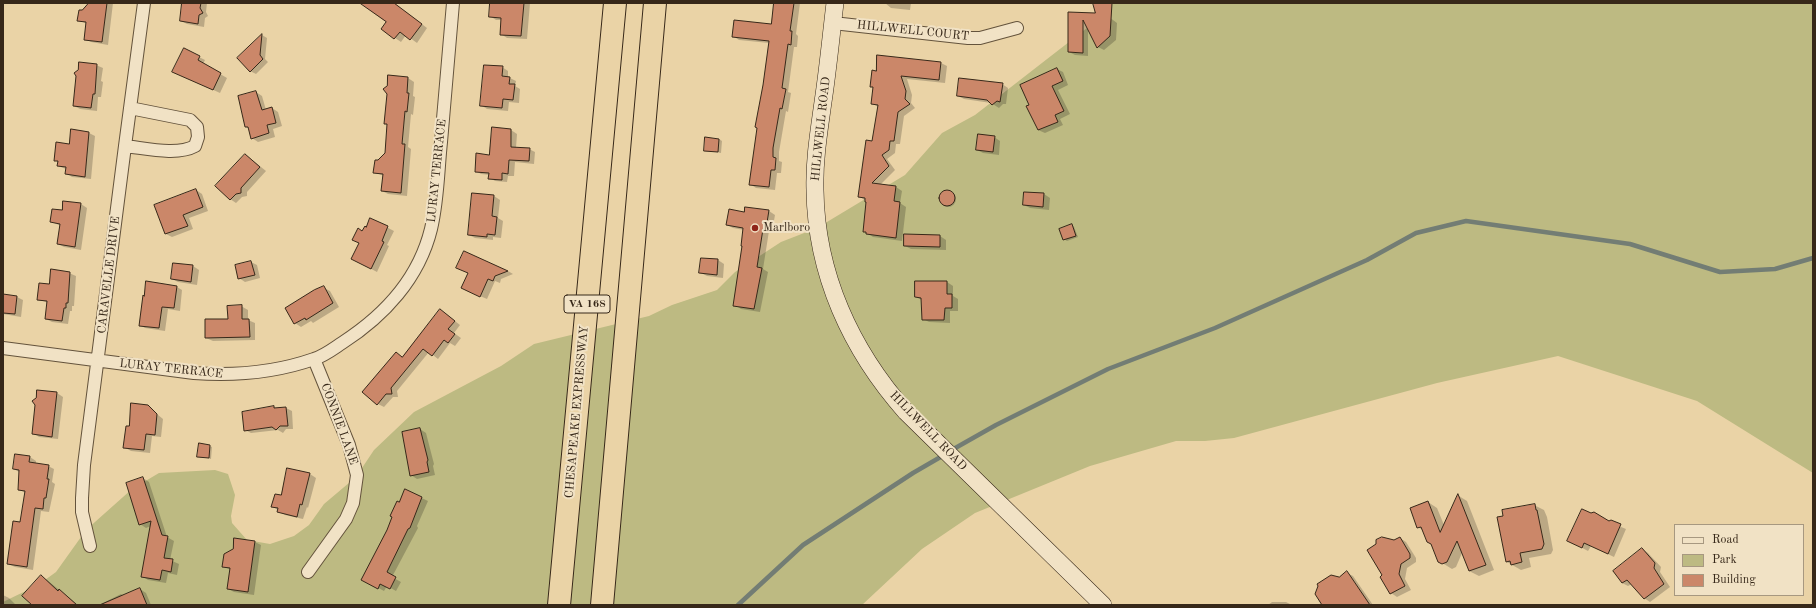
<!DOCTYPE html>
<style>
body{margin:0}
#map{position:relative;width:1816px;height:608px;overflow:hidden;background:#ead3a6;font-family:"Old Standard TT",serif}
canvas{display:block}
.frame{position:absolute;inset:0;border:4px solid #372819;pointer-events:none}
.legend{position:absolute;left:1674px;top:524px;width:130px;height:72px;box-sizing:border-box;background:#f1e2c5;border:1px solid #a79880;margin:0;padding:5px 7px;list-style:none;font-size:12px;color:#372819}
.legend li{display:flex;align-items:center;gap:8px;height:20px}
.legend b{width:20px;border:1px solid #a79880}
</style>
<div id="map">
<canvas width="1816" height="608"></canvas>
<div class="frame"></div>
<ul class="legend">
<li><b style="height:5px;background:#f1e2c5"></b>Road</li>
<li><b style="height:11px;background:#bdba82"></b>Park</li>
<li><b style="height:11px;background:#cb8769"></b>Building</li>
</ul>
</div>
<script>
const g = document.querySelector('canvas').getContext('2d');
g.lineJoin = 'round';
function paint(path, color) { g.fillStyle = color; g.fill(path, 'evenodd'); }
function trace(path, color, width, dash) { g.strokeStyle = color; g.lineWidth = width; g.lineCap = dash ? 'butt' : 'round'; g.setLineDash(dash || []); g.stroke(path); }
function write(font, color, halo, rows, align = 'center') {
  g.font = font + ' "Old Standard TT",serif'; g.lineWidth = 4; g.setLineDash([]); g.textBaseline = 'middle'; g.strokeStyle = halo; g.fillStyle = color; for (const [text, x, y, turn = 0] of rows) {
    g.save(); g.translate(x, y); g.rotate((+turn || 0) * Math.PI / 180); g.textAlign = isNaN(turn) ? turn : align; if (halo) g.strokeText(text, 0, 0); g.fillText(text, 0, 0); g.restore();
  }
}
const green = new Path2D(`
 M 1110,3 L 1813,3 L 1813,473 L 1697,401 L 1558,356 L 1437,383 L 1234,438 L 1205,441 L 1176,441 L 1090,466 L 975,513 L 922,549 L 862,605 L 3,605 L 3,602 L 38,585 L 56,572 L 86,530 L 132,489 L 159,473 L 215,470 L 228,474 L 235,495 L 231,516 L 232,523 L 247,540 L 270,544 L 294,536 L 309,525 L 324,504 L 356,477 L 374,450 L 414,412 L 501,366 L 534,344 L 649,316 L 672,305 L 717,290 L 735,272 L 781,242 L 817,228 L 905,175 L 942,133 L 975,115 L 1087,28 Z`);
const shadow = new Path2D(`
 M 89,3 L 113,3 L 108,45 L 91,42 L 85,39 L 87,24 L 79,20 Z
 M 183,3 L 207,3 L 206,12 L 208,16 L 205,18 L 204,27 L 187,24 L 181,21 Z
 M 373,3 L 394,3 L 427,28 L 417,43 L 406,35 L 401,42 L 382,29 L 387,22 Z
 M 491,3 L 530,3 L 527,39 L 507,38 L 501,34 L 502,20 L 496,20 L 490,16 Z
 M 775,3 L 800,3 L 796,34 L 798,36 L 797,47 L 794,47 L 788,92 L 791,93 L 788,112 L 786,111 L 779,152 L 779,161 L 782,162 L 781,173 L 777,173 L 775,190 L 756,188 L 750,184 L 769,43 L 739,40 L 733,36 L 772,25 Z
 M 885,3 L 911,3 L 910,10 L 891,8 Z
 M 1069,13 L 1105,14 L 1117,23 L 1116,40 L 1104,50 L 1098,47 L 1088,29 L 1088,56 L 1075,55 L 1069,52 Z
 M 3,25 L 4,26 L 3,37 Z
 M 262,35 L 267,38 L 265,59 L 268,62 L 256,74 L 250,71 L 238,58 Z
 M 199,57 L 205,60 L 203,64 L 227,78 L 220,93 L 174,72 Z
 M 941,63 L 947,66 L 945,83 L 907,79 L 912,95 L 911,103 L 915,108 L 904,116 L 900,144 L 896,144 L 895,153 L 887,159 L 895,170 L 880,185 L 896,187 L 902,191 L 900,203 L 906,207 L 902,241 L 873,237 L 864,231 L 867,202 L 859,196 L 873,142 L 878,107 L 872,103 L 874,88 L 871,86 L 877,72 Z
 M 96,65 L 103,68 L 101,81 L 103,82 L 101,97 L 98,97 L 97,111 L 80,109 L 74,106 Z
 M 502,67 L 508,71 L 508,77 L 516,81 L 515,86 L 520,89 L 519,103 L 509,102 L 508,111 L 487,109 L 481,105 Z
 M 1057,69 L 1063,72 L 1068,85 L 1058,90 L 1070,114 L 1060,119 L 1063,125 L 1045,133 L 1038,130 L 1030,105 Z
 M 389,77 L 408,78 L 414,82 L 413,96 L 415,97 L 413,115 L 411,114 L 408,147 L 411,149 L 407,196 L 388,194 L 382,191 L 384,176 L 374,172 L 378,161 L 386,154 L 388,125 L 385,124 Z
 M 1002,84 L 1008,88 L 1006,104 L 1003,104 L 999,108 L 991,103 L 964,99 L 958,96 Z
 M 256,92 L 262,96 L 266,110 L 272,108 L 278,112 L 282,126 L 273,129 L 275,137 L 258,142 L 252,138 L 249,128 L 246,127 Z
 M 511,130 L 517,134 L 516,148 L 529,149 L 535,152 L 534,164 L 515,162 L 514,176 L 508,176 L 507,182 L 495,181 L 490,178 L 490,175 L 481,174 L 476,171 Z
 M 89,133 L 95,136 L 91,179 L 72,177 L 66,173 L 66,169 L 58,166 L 58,162 L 55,160 L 70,145 Z
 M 994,137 L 1000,141 L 999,155 L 983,153 L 977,150 Z
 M 719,139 L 722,141 L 721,153 L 705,150 Z
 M 246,155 L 266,171 L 247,192 L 247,196 L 242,197 L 236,203 L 230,199 Z
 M 196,190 L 202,194 L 208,211 L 189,218 L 193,229 L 172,237 L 166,234 L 155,206 Z
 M940 199a8 8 0 1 1 16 0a8 8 0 1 1-16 0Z
 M 1044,194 L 1050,198 L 1049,210 L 1030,208 L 1024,205 Z
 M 494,196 L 500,200 L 498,218 L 503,221 L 501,238 L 493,237 L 493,240 L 475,238 L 469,235 Z
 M 64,202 L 81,204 L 87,208 L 81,250 L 64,247 L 58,244 L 61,226 L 52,222 L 63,211 Z
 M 746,208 L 769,211 L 775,215 L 772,232 L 769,231 L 763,269 L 768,272 L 760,312 L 741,309 L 735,305 L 744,230 L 733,228 L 727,225 L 745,213 Z
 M 371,219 L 394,231 L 387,245 L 389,246 L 377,272 L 358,262 L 363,232 L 367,228 Z
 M 1072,225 L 1074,227 L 1078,237 L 1067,241 L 1064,239 Z
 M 905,235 L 940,236 L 946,240 L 946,250 L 911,249 L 905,246 Z
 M 464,253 L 508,271 L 513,274 L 501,279 L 500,283 L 495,281 L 487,299 L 468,291 L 469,273 Z
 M 718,260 L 724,264 L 723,278 L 707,276 L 701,273 Z
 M 251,262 L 257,265 L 260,278 L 245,282 L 239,278 Z
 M 174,264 L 193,266 L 199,270 L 197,285 L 178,282 L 172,279 Z
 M 69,273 L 76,276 L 74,306 L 72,306 L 72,311 L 70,311 L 68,324 L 52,322 L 46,319 L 48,303 L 38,299 L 50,285 Z
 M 947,282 L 953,286 L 953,296 L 958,299 L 958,311 L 950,311 L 950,323 L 929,322 L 923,319 L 922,300 L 916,297 Z
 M 177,287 L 182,290 L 180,311 L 168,309 L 165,331 L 145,328 L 140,325 Z
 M 324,288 L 330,291 L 339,307 L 313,323 L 311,321 L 301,327 L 295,323 Z
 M 3,295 L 17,297 L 23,300 L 21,317 L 3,314 Z
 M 241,306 L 248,310 L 248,320 L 255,323 L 255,340 L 213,341 L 206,338 L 229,320 Z
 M 446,314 L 460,325 L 454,333 L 461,338 L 455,346 L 450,343 L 438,359 L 429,352 L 397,391 L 398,397 L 393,397 L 384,407 L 378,404 L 396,353 L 403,357 Z
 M 57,393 L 63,397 L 58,439 L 39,437 L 33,433 Z
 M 147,406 L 163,419 L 161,437 L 152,436 L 150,453 L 131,451 L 124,447 L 130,428 Z
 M 274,407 L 277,409 L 286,408 L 292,411 L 293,429 L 286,429 L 283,433 L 278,430 L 251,433 L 245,430 Z
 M 420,429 L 426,433 L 434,464 L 433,466 L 435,475 L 417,479 L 411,475 Z
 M 210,446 L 212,447 L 211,459 L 198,456 Z
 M 16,455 L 30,457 L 36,461 L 36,464 L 48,466 L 54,469 L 52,482 L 55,484 L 49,512 L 41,511 L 33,570 L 15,567 L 8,564 L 21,523 L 25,493 L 19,489 L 19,472 L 14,469 Z
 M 310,474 L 316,478 L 308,508 L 307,507 L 303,519 L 285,515 L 272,506 L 282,496 Z
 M 143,478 L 149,482 L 167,537 L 174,541 L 170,560 L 179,564 L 177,575 L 168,573 L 166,583 L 148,580 L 142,576 L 151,526 L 146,528 L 140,524 Z
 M 405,490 L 428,501 L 417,526 L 418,528 L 392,577 L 401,582 L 396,591 L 387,586 L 384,591 L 362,579 L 388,530 Z
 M 1459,496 L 1467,501 L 1494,570 L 1479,576 L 1469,571 L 1462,553 L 1456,567 L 1452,569 L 1439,561 L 1432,544 L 1424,531 L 1418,527 L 1428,502 L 1437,508 L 1444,525 Z
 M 1534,505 L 1544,510 L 1547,517 L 1553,550 L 1551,554 L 1529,558 L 1531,567 L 1521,570 L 1507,562 Z
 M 1609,522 L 1626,529 L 1614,557 L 1591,546 L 1588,551 L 1573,543 Z
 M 1400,538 L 1406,542 L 1416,558 L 1416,562 L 1407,568 L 1405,579 L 1411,590 L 1397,597 L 1391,593 L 1384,575 L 1395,541 Z
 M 255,542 L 261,545 L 254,595 L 234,592 L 228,589 L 231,570 L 223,566 Z
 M 1642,549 L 1648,553 L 1661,567 L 1660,572 L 1670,587 L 1650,602 L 1644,598 L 1632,584 L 1628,586 L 1622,583 Z
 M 1347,573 L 1353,576 L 1373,605 L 1323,605 L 1339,578 Z
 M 41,576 L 47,580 L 78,605 L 34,605 Z
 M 140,589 L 146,593 L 151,605 L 99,605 L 121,594 L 124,596 Z
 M 3,595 L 9,598 L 16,605 L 3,605 Z
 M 1272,602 L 1286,602 L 1292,605 L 1268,605 Z`);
const stream = new Path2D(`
 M 950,451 L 996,425 L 1108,369 L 1215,328 L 1367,260 L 1416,233 L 1466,221 L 1630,244 L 1720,272 L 1775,269 L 1813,258
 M 738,605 L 803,545 L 913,473 L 944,455`);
const building = new Path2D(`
 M 89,3 L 107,3 L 102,42 L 84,40 L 86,22 L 77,21 L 79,10 L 82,10 Z
 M 182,3 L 201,3 L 200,8 L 203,13 L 199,15 L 198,24 L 180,21 Z
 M 360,3 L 394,3 L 422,24 L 410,40 L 400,32 L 394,39 L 381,29 L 386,22 Z
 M 490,3 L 524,3 L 521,36 L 500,35 L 501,18 L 489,17 Z
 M 774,3 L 794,3 L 790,31 L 792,31 L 791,45 L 788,44 L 782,88 L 786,89 L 782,109 L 780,108 L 773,148 L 773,157 L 776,158 L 775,170 L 771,170 L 769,187 L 749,185 L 757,128 L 755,127 L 763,85 L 769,41 L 732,37 L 734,20 L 771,24 Z
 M 1093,3 L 1112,3 L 1110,36 L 1097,48 L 1083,20 L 1083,53 L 1068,52 L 1068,12 L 1095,13 Z
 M 262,34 L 260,55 L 263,59 L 250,72 L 237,58 Z
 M 184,48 L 200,56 L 198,60 L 221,73 L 213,90 L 172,72 Z
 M 877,55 L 941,62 L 939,80 L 901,76 L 906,91 L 905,99 L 910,104 L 898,112 L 894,141 L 890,141 L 889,150 L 882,155 L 889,166 L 872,183 L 896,186 L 894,201 L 900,202 L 896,238 L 866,234 L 866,232 L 863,232 L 866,202 L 865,202 L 865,198 L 858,197 L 866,140 L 872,141 L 878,105 L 871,104 L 873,87 L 870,87 L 872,70 L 876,71 Z
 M 79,62 L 97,64 L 95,94 L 93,94 L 91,108 L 73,106 L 76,76 L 74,73 L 78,70 Z
 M 484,65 L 503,66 L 502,76 L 510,77 L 509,84 L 515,84 L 513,100 L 503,99 L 502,108 L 480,106 Z
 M 1057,68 L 1063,81 L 1052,86 L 1064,111 L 1055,115 L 1058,122 L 1038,130 L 1026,106 L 1029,105 L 1020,85 Z
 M 388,75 L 408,77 L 407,93 L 409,93 L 407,112 L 405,111 L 402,144 L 405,144 L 401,193 L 381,191 L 383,174 L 373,173 L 375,160 L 378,160 L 385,153 L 387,124 L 384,124 L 387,94 L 383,89 L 387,86 Z
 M 959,78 L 1003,83 L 1000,102 L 997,101 L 992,105 L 987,100 L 957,96 Z
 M 256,91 L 262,110 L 272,107 L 276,123 L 267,125 L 269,133 L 251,139 L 248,127 L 245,127 L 238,96 Z
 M 492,127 L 511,129 L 511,147 L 530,148 L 529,161 L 509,160 L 508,174 L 502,173 L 502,180 L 488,179 L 489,173 L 475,172 L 476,153 L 489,155 Z
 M 71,129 L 89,132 L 85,177 L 65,174 L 66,167 L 57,166 L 58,161 L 54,161 L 56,142 L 69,144 Z
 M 978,134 L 995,136 L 993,152 L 976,150 Z
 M 705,137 L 719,139 L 718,152 L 704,151 Z
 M 245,154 L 260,167 L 241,188 L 241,193 L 236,194 L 230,200 L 215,186 Z
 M 196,189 L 203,207 L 183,215 L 188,226 L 165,234 L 154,205 Z
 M939 198a8 8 0 1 1 16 0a8 8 0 1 1-16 0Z
 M 1024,192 L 1044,193 L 1043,207 L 1023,205 Z
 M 472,193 L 494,195 L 492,216 L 497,217 L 495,235 L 487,234 L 487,237 L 468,235 Z
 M 63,201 L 81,203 L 75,247 L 57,244 L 60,224 L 50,222 L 52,209 L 62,210 Z
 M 745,207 L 769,210 L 766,229 L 763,229 L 757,267 L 762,268 L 754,309 L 733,306 L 742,246 L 741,246 L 743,228 L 726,225 L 729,209 L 744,212 Z
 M 370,218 L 388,226 L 382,241 L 384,242 L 371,269 L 351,259 L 359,243 L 352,240 L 358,228 L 362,231 L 365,226 L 366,227 Z
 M 1072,224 L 1076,236 L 1063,240 L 1059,229 Z
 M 904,234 L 940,235 L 940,247 L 904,246 Z
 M 464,251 L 508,271 L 495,276 L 493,281 L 488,279 L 480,297 L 461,288 L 468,273 L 456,268 Z
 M 701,258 L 718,259 L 717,275 L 699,273 Z
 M 251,261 L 255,275 L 238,279 L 235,265 Z
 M 173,263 L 193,265 L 191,282 L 171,279 Z
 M 51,269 L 70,272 L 68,303 L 66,303 L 66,308 L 64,308 L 62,321 L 45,319 L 47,301 L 37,300 L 39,283 L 49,284 Z
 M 146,281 L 177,286 L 174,308 L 162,307 L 159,328 L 139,326 L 143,295 L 144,296 Z
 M 915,281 L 947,281 L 947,294 L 952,294 L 952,308 L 945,308 L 944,320 L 922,320 L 921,298 L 915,297 Z
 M 324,286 L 333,303 L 306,320 L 305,318 L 294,324 L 285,308 L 314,290 Z
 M 3,294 L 17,296 L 15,314 L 3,313 Z
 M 242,305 L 242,319 L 249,319 L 250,337 L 205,338 L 205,319 L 228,319 L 227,306 Z
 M 440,309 L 455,321 L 448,329 L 455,334 L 448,343 L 444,340 L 432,356 L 423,349 L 391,388 L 392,394 L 386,394 L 377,405 L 362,392 L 396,352 L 402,357 Z
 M 37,390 L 57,392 L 52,437 L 32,434 L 35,405 L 32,401 L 36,398 Z
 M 131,403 L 148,405 L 157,414 L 155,435 L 146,434 L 144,450 L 123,448 L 126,426 L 129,426 Z
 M 274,406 L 274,408 L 286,407 L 288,426 L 280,426 L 276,430 L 272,427 L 244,431 L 242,412 Z
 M 420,428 L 428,460 L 427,462 L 429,472 L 410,476 L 402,432 Z
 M 199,443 L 210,445 L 209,458 L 197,457 Z
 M 15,454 L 30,456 L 29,462 L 49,465 L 47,479 L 49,479 L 46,498 L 44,498 L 43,509 L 35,508 L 27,567 L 7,564 L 13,521 L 20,522 L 25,491 L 18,490 L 19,470 L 13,469 Z
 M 287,468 L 310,473 L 302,505 L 300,504 L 297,517 L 277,512 L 278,508 L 271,507 L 275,494 L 281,495 Z
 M 143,477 L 162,535 L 168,536 L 164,558 L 173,559 L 171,572 L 162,570 L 160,580 L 141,577 L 151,521 L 139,525 L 126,483 Z
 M 405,489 L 422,497 L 410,528 L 408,529 L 387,572 L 396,577 L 390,589 L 380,584 L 378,589 L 361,580 L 387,530 L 392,517 L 390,516 L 397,501 L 399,502 Z
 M 1458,494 L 1486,565 L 1469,571 L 1457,541 L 1447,562 L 1442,564 L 1438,562 L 1431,544 L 1427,542 L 1421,527 L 1417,528 L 1410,508 L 1428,501 L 1440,532 Z
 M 1535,504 L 1536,510 L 1537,510 L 1544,544 L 1542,549 L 1520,553 L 1522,562 L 1511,565 L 1510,561 L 1506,562 L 1497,517 L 1503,516 L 1502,510 Z
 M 1582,509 L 1591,513 L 1594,512 L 1609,521 L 1611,520 L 1621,524 L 1608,554 L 1584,543 L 1582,548 L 1567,541 Z
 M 1382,537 L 1394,540 L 1400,537 L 1410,554 L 1410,558 L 1401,564 L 1399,574 L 1405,586 L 1390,594 L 1380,577 L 1382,575 L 1367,550 L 1376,544 L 1376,540 Z
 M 234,538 L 255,541 L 248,592 L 227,589 L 230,568 L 222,567 L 224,554 L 233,549 Z
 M 1642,548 L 1655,563 L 1654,568 L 1664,584 L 1644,599 L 1627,580 L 1622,583 L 1613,571 Z
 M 1347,571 L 1370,605 L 1322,605 L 1315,594 L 1318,586 L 1317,584 L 1331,575 L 1339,577 Z
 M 41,575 L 58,591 L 59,589 L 77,605 L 32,605 L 22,596 Z
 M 140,588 L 147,605 L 100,605 Z`);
const street = new Path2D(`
 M 833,23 L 968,38 L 980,38 L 1017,28
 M 125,146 C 145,148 177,156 195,146 L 198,137 L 197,127 L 190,120 L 130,108
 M 3,348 L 194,373 C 235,376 274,373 314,359 C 324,356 333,349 342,343 C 384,316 419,278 431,229 C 438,200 438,170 441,142 C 445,95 449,49 453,3
 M 90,546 L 82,512 L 82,498 L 84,465 L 125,146 L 144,3
 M 308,572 L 346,519 L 353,503 L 357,475 L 349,445 L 314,359`);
const secondary = new Path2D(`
 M 835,3 C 831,36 828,69 823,102 C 819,131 814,161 815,190 C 816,274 851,350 906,412 L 1103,605`);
const highway = new Path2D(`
 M 559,605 L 615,3
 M 602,605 L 655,3`);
const markers = [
 [755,228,4,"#8f2418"]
];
const shields = [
 [587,304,46]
];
const shieldNames = [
 ["VA 168",587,304]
];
const streetNames = [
 ["HILLWELL COURT",913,31,6],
 ["HILLWELL ROAD",821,129,-84],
 ["LURAY TERRACE",437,171,-84],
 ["CARAVELLE DRIVE",109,275,-83],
 ["LURAY TERRACE",171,369,6],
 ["CHESAPEAKE EXPRESSWAY",577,412,-85],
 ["CONNIE LANE",339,424,70],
 ["HILLWELL ROAD",928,431,46]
];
const poiNames = [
 ["Marlboro",763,228]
];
paint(green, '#bdba82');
paint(shadow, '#0003');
trace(stream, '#737d74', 4.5);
paint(building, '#cb8769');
trace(building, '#372819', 1);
trace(street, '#64533c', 14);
trace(secondary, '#372819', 18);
trace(highway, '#372819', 24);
trace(street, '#f1e2c5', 12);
trace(secondary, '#f1e2c5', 17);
trace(highway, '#ead3a6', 22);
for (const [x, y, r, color] of markers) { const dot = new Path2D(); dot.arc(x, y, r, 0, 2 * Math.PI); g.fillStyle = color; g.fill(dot); trace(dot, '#f1e2c5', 1.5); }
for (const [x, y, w] of shields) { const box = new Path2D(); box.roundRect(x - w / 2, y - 9, w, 18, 3); g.fillStyle = '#f1e2c5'; g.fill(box); trace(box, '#372819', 1); }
write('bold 11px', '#372819', null, shieldNames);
write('12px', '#372819', '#f1e2c5', streetNames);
write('12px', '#372819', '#f1e2c5', poiNames, 'left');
</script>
